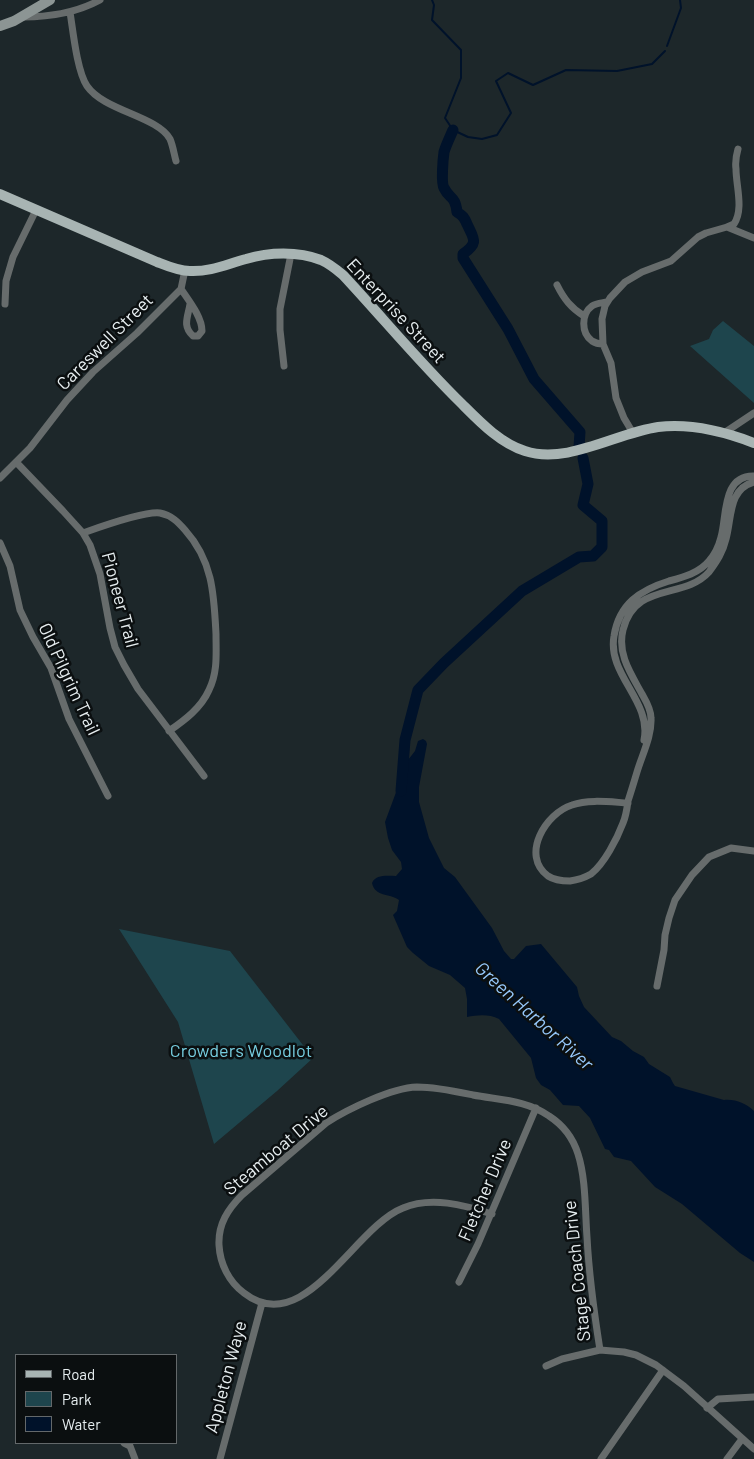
<!DOCTYPE html>
<style>
body{margin:0}
#map{position:relative;width:754px;height:1459px;overflow:hidden;background:#1d272a;font-family:Barlow,sans-serif}
canvas{display:block}
.legend{position:absolute;left:15px;top:1354px;width:162px;height:90px;box-sizing:border-box;background:#0b0f10;border:1px solid #63686a;margin:0;padding:6px 9px;list-style:none;font-size:15px;color:#e7eef0}
.legend li{display:flex;align-items:center;gap:10px;height:25px}
.legend b{width:25px;border:1px solid #63686a}
</style>
<div id="map">
<canvas width="754" height="1459"></canvas>
<ul class="legend">
<li><b style="height:6px;background:#a8b4b3"></b>Road</li>
<li><b style="height:14px;background:#1e454d"></b>Park</li>
<li><b style="height:14px;background:#00122a"></b>Water</li>
</ul>
</div>
<script>
const g = document.querySelector('canvas').getContext('2d');
g.lineJoin = 'round';
function paint(path, color) { g.fillStyle = color; g.fill(path, 'evenodd'); }
function trace(path, color, width, dash) { g.strokeStyle = color; g.lineWidth = width; g.lineCap = dash ? 'butt' : 'round'; g.setLineDash(dash || []); g.stroke(path); }
function write(font, color, halo, rows, align = 'center') {
  g.font = font + ' Barlow,sans-serif'; g.lineWidth = 5; g.setLineDash([]); g.textBaseline = 'middle'; g.strokeStyle = halo; g.fillStyle = color; for (const [text, x, y, turn = 0] of rows) {
    g.save(); g.translate(x, y); g.rotate((+turn || 0) * Math.PI / 180); g.textAlign = isNaN(turn) ? turn : align; if (halo) g.strokeText(text, 0, 0); g.fillText(text, 0, 0); g.restore();
  }
}
const green = new Path2D(`
 M 723,321 L 754,346 L 754,403 L 690,346 L 709,339 L 713,330 Z
 M 119,929 L 230,951 L 313,1058 L 277,1091 L 214,1144 L 178,1022 Z`);
const water = new Path2D(`
 M 423,739 L 426,741 L 427,744 L 419,787 L 419,802 L 429,838 L 444,868 L 455,877 L 492,928 L 504,951 L 511,959 L 514,959 L 526,946 L 541,944 L 577,987 L 579,996 L 584,1007 L 612,1037 L 621,1041 L 633,1051 L 644,1057 L 649,1064 L 670,1077 L 673,1083 L 675,1086 L 724,1100 C 736,1099 745,1103 754,1111 L 754,1262 L 740,1253 L 682,1204 L 655,1187 L 631,1161 L 614,1157 L 609,1150 L 605,1149 L 590,1118 L 579,1106 L 563,1105 L 550,1090 L 541,1085 L 536,1078 L 531,1058 L 499,1019 C 489,1014 478,1015 467,1017 L 467,999 L 465,988 L 450,975 L 429,966 L 413,953 L 407,947 L 393,915 L 397,911 L 399,900 C 389,893 375,897 372,883 C 376,874 387,876 396,876 L 402,869 L 401,862 L 392,850 L 388,838 L 385,822 L 408,760 L 415,751 L 418,741 Z`);
const stream = new Path2D(`
 M 432,0 L 434,5 L 432,20 L 461,50 L 461,78 L 445,118 L 453,130 L 468,137 L 482,139 L 497,135 L 511,113 L 496,81 L 508,73 L 533,85 L 566,70 L 617,71 L 652,64 L 665,51
 M 667,46 L 681,8 L 680,0`);
const river = new Path2D(`
 M 453,130 C 450,137 446,145 444,152 C 443,159 441,183 444,188 C 450,200 455,195 457,212 C 463,216 464,217 467,224 C 474,239 479,243 463,254 L 463,258 L 508,329 L 534,379 L 580,432 L 579,447
 M 401,791 L 405,740 L 418,690 L 444,663 L 522,591 L 579,557 L 593,556 L 602,547 L 602,521 L 583,505 L 588,484 L 583,458`);
const street = new Path2D(`
 M 70,12 C 73,31 77,71 87,86 C 104,111 157,116 170,139 C 173,146 174,154 176,161
 M 23,17 C 49,17 76,13 100,0
 M 738,149 C 736,156 735,162 736,169 C 736,186 744,209 734,224 L 727,227 L 754,238
 M 557,285 C 564,299 571,308 584,316
 M 181,289 C 189,301 202,317 202,331 L 198,336 L 193,336 C 182,326 188,317 190,304
 M 5,304 L 6,281 L 13,257 L 36,210
 M 603,344 C 600,344 595,343 592,341 C 581,333 581,314 592,306 C 596,303 602,303 607,302
 M 284,366 L 280,330 L 280,309 L 291,254
 M 633,433 L 624,418 L 616,398 L 611,363 L 603,344 L 602,319 L 605,306 L 610,298 L 625,282 L 642,272 L 671,261 L 698,237 L 706,233 L 727,227
 M 724,433 L 754,413
 M 17,463 L 63,511 L 83,533 L 90,545 L 100,574 L 110,628 L 115,647 L 124,665 L 138,689 L 204,776
 M 0,478 L 30,448 L 67,400 L 93,372 L 137,333 L 181,289 L 185,270
 M 83,533 C 100,527 144,511 160,513 C 171,515 178,522 185,530 C 213,561 214,595 216,634 C 216,653 218,672 209,690 C 201,708 185,720 169,731
 M 0,543 L 10,566 L 20,610 L 33,637 L 51,668 L 69,719 L 108,796
 M 644,740 C 652,701 607,675 614,636 C 619,604 640,590 669,581 C 684,577 699,573 709,561 C 715,554 719,545 721,537 C 727,516 722,475 754,476
 M 628,803 C 610,802 589,799 572,805 C 546,813 520,855 548,876 C 554,880 562,881 570,881 C 577,880 584,878 591,874 C 604,864 617,839 623,823 C 626,816 627,809 628,801 C 631,792 634,782 637,772 C 642,755 652,736 651,718 C 651,709 646,701 642,694 C 631,674 617,654 623,630 C 635,581 684,600 709,572 C 717,561 723,552 726,539 C 732,518 728,489 754,482
 M 657,986 L 664,950 L 665,935 L 669,918 L 675,900 L 692,875 L 709,857 L 731,848 L 754,851
 M 492,1214 C 464,1205 431,1196 403,1208 C 354,1227 304,1340 244,1293 C 229,1282 220,1264 219,1245 C 218,1224 228,1209 242,1195 L 326,1123 C 348,1109 391,1088 417,1087 C 436,1087 454,1091 473,1095 C 499,1100 527,1100 549,1116 C 563,1125 573,1138 578,1154 C 586,1179 585,1211 587,1237 C 589,1275 594,1312 600,1350 L 624,1352 L 636,1355 L 656,1365 L 684,1386 L 754,1449
 M 459,1282 L 478,1244 L 536,1108
 M 546,1366 L 562,1359 L 600,1350
 M 707,1408 L 718,1399 L 754,1397
 M 124,1443 L 130,1446 L 135,1459
 M 220,1459 L 262,1303
 M 601,1459 L 663,1370
 M 727,1459 L 742,1439`);
const secondary = new Path2D(`
 M 0,26 L 14,21 L 50,0`);
const primary = new Path2D(`
 M 0,194 L 157,262 C 167,266 178,271 190,271 C 210,272 227,264 246,259 C 269,252 298,251 321,260 C 330,264 337,270 343,275 C 383,318 420,363 462,404 C 480,422 500,443 525,451 C 567,465 616,433 658,427 C 691,423 723,431 754,443`);
const streetNames = [
 ["Enterprise Street",396,311,47],
 ["Careswell Street",105,342,-45],
 ["Pioneer Trail",120,600,75],
 ["Old Pilgrim Trail",69,679,65],
 ["Steamboat Drive",276,1150,-40],
 ["Fletcher Drive",485,1190,-67],
 ["Stage Coach Drive",577,1271,-96],
 ["Appleton Waye",226,1377,-75]
];
const parkNames = [
 ["Crowders Woodlot",241,1051]
];
const waterNames = [
 ["Green Harbor River",534,1016,42]
];
paint(green, '#1e454d');
paint(water, '#00122a');
trace(stream, '#00122a', 2);
trace(river, '#00122a', 11);
trace(street, '#676c6c', 7);
trace(secondary, '#8c9594', 10);
trace(primary, '#a8b4b3', 10);
write('18px', '#e7eef0', '#0b0f10', streetNames);
write('18px', '#77cee0', '#0b0f10', parkNames);
write('italic 19px', '#96c8fa', '#0b0f10', waterNames);
</script>
